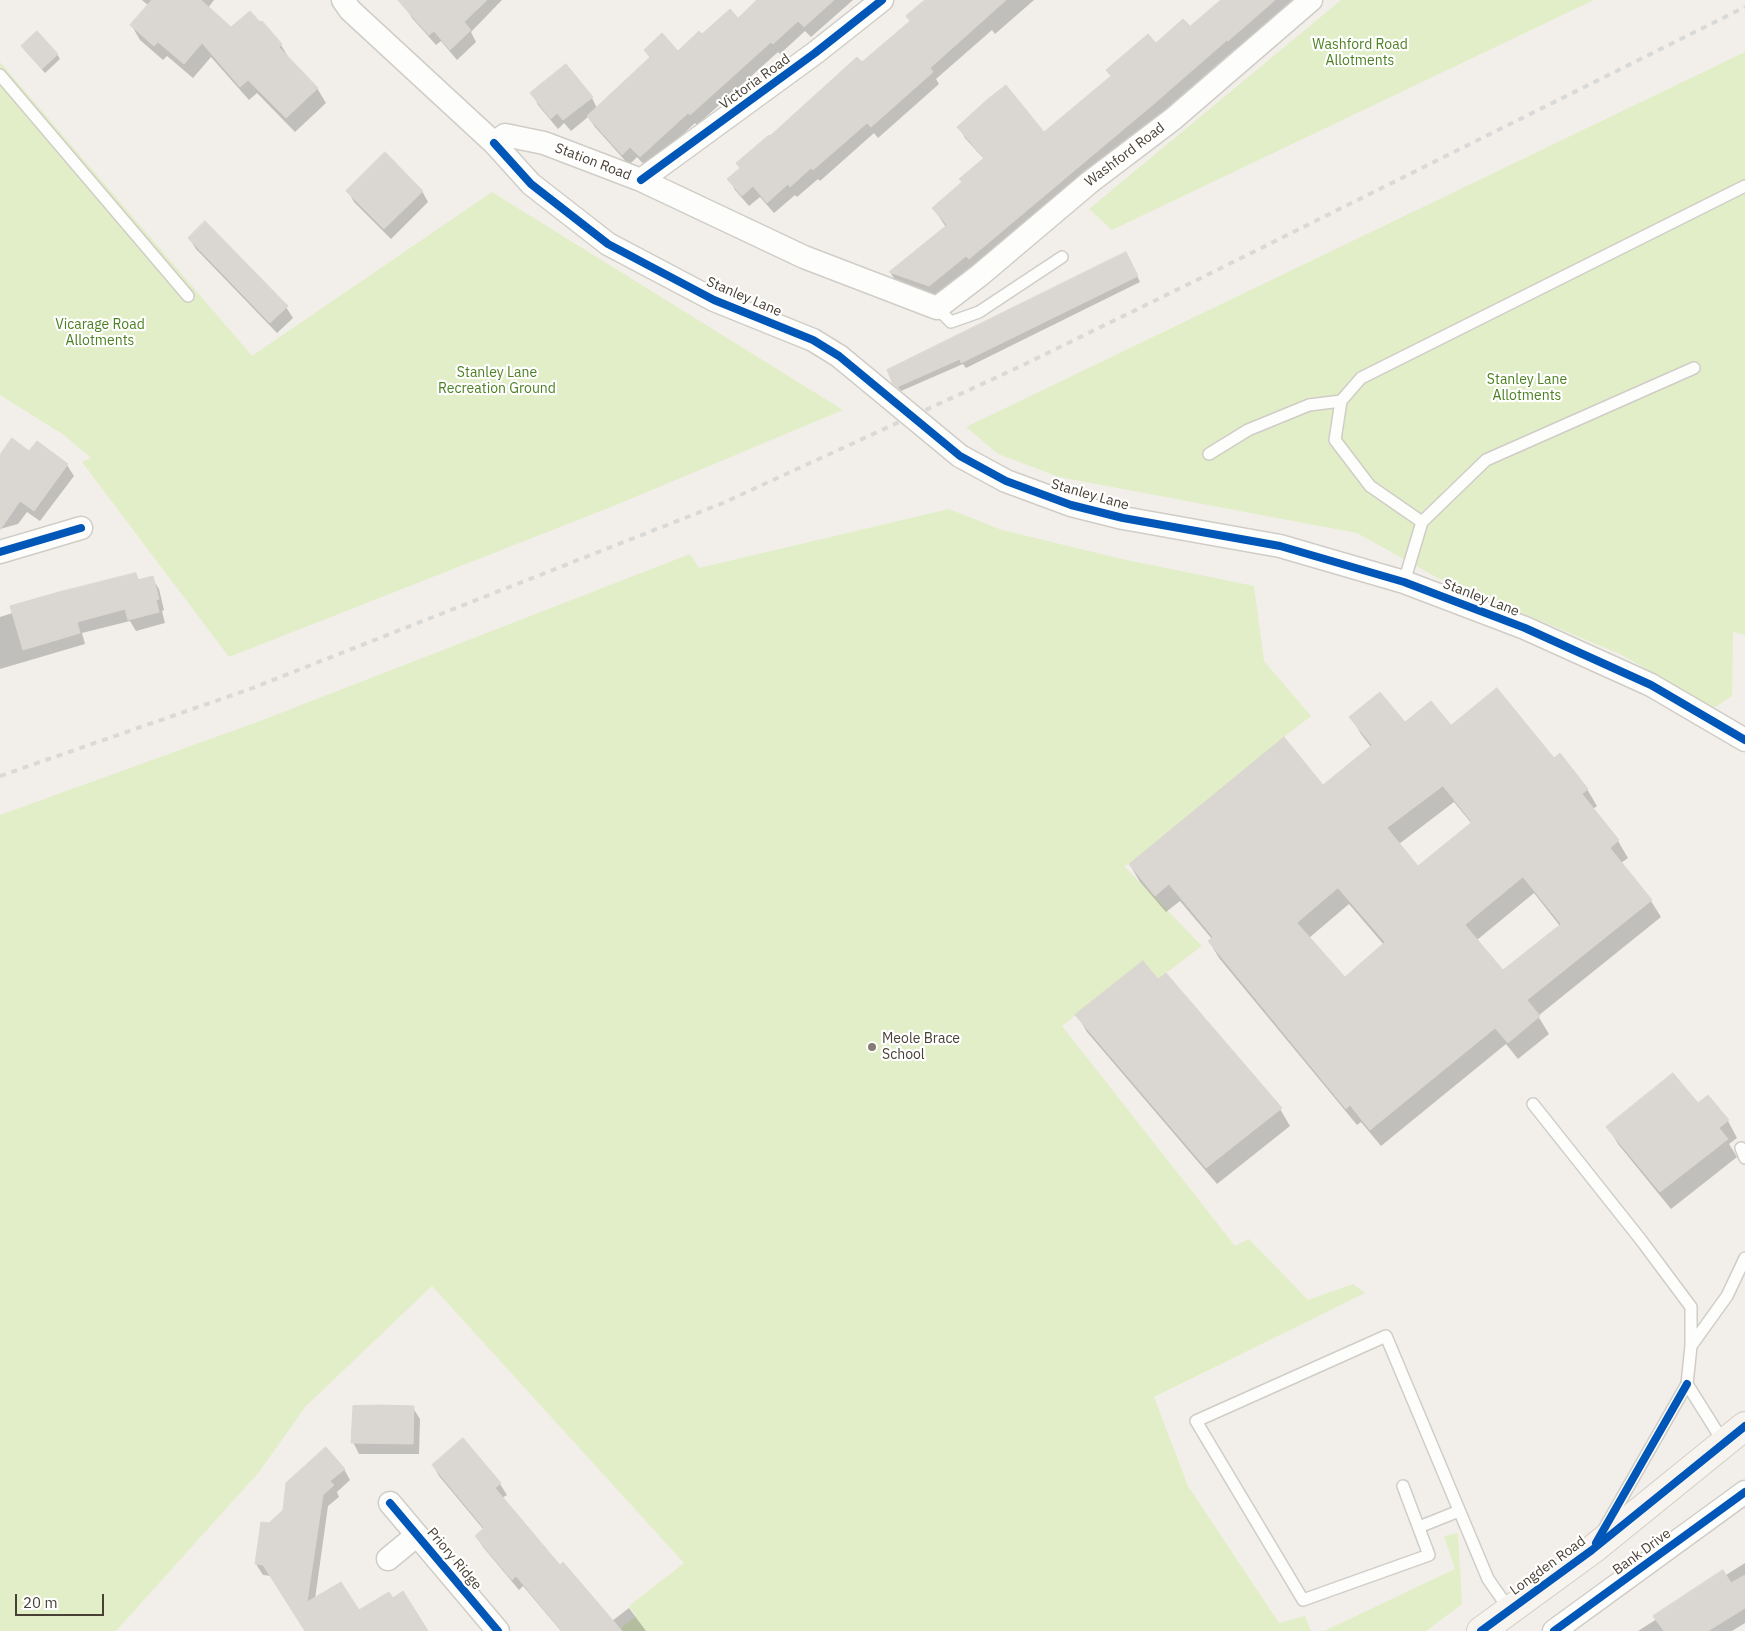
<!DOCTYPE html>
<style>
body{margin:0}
#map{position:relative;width:1745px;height:1631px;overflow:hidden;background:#f2efea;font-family:"IBM Plex Sans",sans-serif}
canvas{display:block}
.scale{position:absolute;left:15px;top:1594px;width:89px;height:22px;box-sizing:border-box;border:2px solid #494035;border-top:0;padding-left:6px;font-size:15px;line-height:18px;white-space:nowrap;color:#494035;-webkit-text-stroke:4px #fff;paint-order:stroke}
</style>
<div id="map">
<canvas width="1745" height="1631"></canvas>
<div class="scale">20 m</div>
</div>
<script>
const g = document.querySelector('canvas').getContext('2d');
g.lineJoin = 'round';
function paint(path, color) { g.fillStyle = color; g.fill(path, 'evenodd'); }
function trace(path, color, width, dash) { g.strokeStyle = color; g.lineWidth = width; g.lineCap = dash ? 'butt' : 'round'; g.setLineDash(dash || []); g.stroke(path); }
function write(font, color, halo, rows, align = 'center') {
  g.font = font + ' "IBM Plex Sans",sans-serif'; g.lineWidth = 4.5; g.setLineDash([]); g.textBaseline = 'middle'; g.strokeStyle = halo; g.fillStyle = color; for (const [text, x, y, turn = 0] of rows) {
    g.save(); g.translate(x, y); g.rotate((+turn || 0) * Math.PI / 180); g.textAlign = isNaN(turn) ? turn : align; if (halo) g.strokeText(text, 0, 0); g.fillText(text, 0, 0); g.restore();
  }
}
const green = new Path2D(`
 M 1341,0 L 1594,0 L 1112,230 L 1089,209 Z
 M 1745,52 L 1745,635 L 1733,632 L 1732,696 L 1714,708 L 1620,654 L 1438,578 L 1357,533 L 1059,477 L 998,454 L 966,427 Z
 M 0,62 L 252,356 L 492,192 L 843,410 L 611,507 L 229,657 L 82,462 L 91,458 L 64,435 L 0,395 Z
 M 949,509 L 1002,530 L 1122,559 L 1254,586 L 1264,661 L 1311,716 L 1284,737 L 1129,864 L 1124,866 L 1202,946 L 1158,979 L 1143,961 L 1062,1026 L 1235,1246 L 1249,1239 L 1308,1300 L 1353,1284 L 1365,1293 L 1154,1397 L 1188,1486 L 1279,1623 L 1305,1616 L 1311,1631 L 623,1631 L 621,1628 L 636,1616 L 629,1606 L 684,1563 L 432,1286 L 306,1406 L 259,1472 L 116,1631 L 0,1631 L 0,815 L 260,721 L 690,554 L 699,568 Z
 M 1458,1533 L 1462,1604 L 1426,1631 L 1324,1631 L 1455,1569 L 1444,1536 Z`);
const shadow = new Path2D(`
 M 142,0 L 214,0 L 208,8 L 231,29 L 281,45 L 290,60 L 317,88 L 326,103 L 295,132 L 257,93 L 249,100 L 211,57 L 193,78 L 167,56 L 163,60 L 140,40 L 132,26 L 149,6 Z
 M 415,0 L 502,0 L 471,32 L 476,42 L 457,60 L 441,41 L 436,45 L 412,18 L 406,8 Z
 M 759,0 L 853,0 L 811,37 L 805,31 L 780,54 L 778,52 L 697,125 L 695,123 L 647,168 L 637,157 L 629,165 L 595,127 L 588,117 L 571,131 L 564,123 L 558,129 L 538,105 L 532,93 L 592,98 L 597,108 L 650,58 L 645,50 L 678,53 L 702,36 L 738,20 Z
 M 927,0 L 1034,0 L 995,34 L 992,30 L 936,79 L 939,84 L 878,138 L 874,133 L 820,181 L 818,179 L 797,197 L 795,195 L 774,213 L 760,197 L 749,206 L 735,190 L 729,179 L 741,169 L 770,137 L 862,64 L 910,22 Z
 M 1223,0 L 1295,0 L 1235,51 L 1234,50 L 1162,113 L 976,269 L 973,266 L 936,296 L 897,283 L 890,272 L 946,227 L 933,208 L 963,183 L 984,159 L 965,138 L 959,127 L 1043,134 L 1156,45 L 1190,28 Z
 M 22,47 L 57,54 L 60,59 L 45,73 Z
 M 348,191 L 422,191 L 428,202 L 391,239 L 354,202 Z
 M 189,238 L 286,307 L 293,318 L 277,333 L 196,249 Z
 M 1129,259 L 1140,282 L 966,368 L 963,364 L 901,391 L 894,383 Z
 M 30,453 L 67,465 L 74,476 L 40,521 L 27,512 L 18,524 L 0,529 L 0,457 Z
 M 135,574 L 139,580 L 152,578 L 159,589 L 164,610 L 162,611 L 165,623 L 136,631 L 130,621 L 82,633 L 85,644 L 0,669 L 0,617 Z
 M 1351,717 L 1405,724 L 1450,727 L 1554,760 L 1587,789 L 1597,806 L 1593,809 L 1618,841 L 1628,858 L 1621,863 L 1651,901 L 1661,917 L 1538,1016 L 1549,1034 L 1518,1059 L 1506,1044 L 1381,1146 L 1361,1122 L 1357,1125 L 1219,958 L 1209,941 L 1212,939 L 1180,901 L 1166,912 L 1140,882 L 1130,865 L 1323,787 L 1371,747 L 1361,734 ZM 1454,802 L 1472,824 L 1418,867 L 1399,844 ZM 1534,893 L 1560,926 L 1503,972 L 1477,940 ZM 1349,904 L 1384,945 L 1345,979 L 1309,938 Z
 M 1158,981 L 1280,1109 L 1290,1126 L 1217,1184 L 1087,1032 L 1077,1015 Z
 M 1698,1105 L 1728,1121 L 1737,1138 L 1729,1144 L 1737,1157 L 1671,1209 L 1618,1144 L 1608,1127 Z
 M 413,1408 L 420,1419 L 419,1454 L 359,1454 L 353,1442 Z
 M 463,1440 L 500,1484 L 507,1495 L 502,1498 L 560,1567 L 612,1621 L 629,1608 L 646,1631 L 561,1631 L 523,1586 L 519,1590 L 483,1547 L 476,1536 L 484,1530 L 439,1476 L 433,1465 Z
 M 344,1469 L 350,1480 L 337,1492 L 339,1497 L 328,1506 L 315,1599 L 333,1631 L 305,1631 L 271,1576 L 263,1575 L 256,1564 L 269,1525 Z
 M 1745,1563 L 1745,1623 L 1732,1631 L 1638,1631 Z`);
const building = new Path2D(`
 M 152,0 L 201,0 L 231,27 L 250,11 L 260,22 L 262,21 L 282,44 L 279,47 L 318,88 L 286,118 L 248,80 L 240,87 L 202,43 L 184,64 L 158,42 L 154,46 L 130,25 Z
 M 398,0 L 487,0 L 464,22 L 471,30 L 450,50 L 434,31 L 429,35 Z
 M 757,0 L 834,0 L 804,27 L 798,21 L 773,44 L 771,42 L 690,115 L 688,113 L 640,157 L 630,147 L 622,155 L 587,116 L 650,57 L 644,50 L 662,33 L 678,51 L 699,31 L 702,34 L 730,9 L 738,18 Z
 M 925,0 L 1006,0 L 930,68 L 933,72 L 871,127 L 867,123 L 813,170 L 811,168 L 790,187 L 788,184 L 767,203 L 753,186 L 742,196 L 727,179 L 740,168 L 736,163 L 769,135 L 770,136 L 857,57 L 862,62 L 910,21 L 906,16 Z
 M 1221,0 L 1275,0 L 1228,41 L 1227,40 L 1156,102 L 969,259 L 966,256 L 929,286 L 889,272 L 947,225 L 932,208 L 962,182 L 959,179 L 984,158 L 957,127 L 989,98 L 1006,85 L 1044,132 L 1111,76 L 1106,70 L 1148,34 L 1156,43 L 1183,19 L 1190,26 Z
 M 37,31 L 58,54 L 42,69 L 21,46 Z
 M 566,64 L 593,97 L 563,120 L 557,113 L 551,119 L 530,93 Z
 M 385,152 L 423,191 L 384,229 L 346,191 Z
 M 205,221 L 288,306 L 270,323 L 188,238 Z
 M 1126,252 L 1138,276 L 961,363 L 960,359 L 897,387 L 893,384 L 887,370 Z
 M 12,438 L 29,451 L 37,441 L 68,464 L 34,511 L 20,501 L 0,530 L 0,455 Z
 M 136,573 L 138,580 L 153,576 L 159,599 L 156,600 L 159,612 L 128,620 L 125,609 L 77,622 L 80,633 L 23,650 L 10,606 L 59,592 Z
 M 1497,688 L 1554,758 L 1560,753 L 1588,789 L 1582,794 L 1619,840 L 1610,848 L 1652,900 L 1527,1000 L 1540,1016 L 1508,1043 L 1495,1028 L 1370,1130 L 1350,1105 L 1346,1109 L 1208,941 L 1213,937 L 1169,884 L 1155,896 L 1129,864 L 1284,737 L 1323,785 L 1372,745 L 1349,717 L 1380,692 L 1405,722 L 1431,701 L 1451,725 ZM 1443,786 L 1472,822 L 1418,866 L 1387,828 ZM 1523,877 L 1561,924 L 1503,970 L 1465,925 ZM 1338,888 L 1385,942 L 1345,977 L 1297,923 Z
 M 1143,961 L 1158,979 L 1166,973 L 1282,1108 L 1206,1168 L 1075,1015 Z
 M 1673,1073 L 1698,1103 L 1708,1095 L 1729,1120 L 1719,1128 L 1728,1139 L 1660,1192 L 1606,1127 Z
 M 382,1405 L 414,1406 L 413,1444 L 351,1443 L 353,1406 Z
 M 463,1438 L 501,1483 L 495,1488 L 560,1565 L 563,1562 L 622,1631 L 562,1631 L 516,1576 L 512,1580 L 475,1536 L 484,1528 L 432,1465 Z
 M 326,1447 L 345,1469 L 330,1481 L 334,1485 L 323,1495 L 307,1602 L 341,1582 L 359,1610 L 389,1592 L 393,1598 L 403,1591 L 428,1631 L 305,1631 L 263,1565 L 255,1564 L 261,1522 L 269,1523 L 283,1510 L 286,1483 Z
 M 1723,1570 L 1731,1583 L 1745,1575 L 1745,1608 L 1708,1631 L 1664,1631 L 1653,1616 Z`);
const lane = new Path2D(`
 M 0,75 L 188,296
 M 937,308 L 951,322 L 979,312 L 1062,257
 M 1209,454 L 1248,430 L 1309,405 L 1341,401
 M 1422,522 L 1486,460 L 1694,368
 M 1404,582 L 1422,522 L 1370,486 L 1335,440 L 1341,401 L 1361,378 L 1745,186
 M 1533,1104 L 1641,1240 L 1691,1307 L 1691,1346 L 1687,1384 L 1603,1531
 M 1741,1148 L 1745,1158
 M 1691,1346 L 1727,1296 L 1745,1258
 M 1687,1384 L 1724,1443
 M 1403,1486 L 1429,1555 L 1303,1600 L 1196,1421 L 1386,1336 L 1488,1579 L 1509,1609
 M 1419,1527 L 1459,1511`);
const street = new Path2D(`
 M 343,0 L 350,10 L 494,143 L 505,135 L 544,143 L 641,180 L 804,257 L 937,308 L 980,275 L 1090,182 L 1173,119 L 1311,0
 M 494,143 L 531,184 L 608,244 L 714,300 L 813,340 L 839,356
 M 641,180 L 815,53 L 882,0
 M 960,456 L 1006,481 L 1071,505 L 1123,518 L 1280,546 L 1404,582 L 1525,628 L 1651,685 L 1745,740
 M 0,552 L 81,528
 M 390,1503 L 498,1631
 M 388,1559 L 417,1535
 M 1554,1631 L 1745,1492`);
const secondary = new Path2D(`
 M 1481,1631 L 1592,1550 L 1745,1426`);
const rail = new Path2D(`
 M 0,776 L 250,689 L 723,503 L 1019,367 L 1199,279 L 1745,7`);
const streetBridge = new Path2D(`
 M 839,356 L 960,456`);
const cycleway = new Path2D(`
 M 494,143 L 531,184 L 608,244 L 714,300 L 813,340 L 839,356 L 960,456 L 1006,481 L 1071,505 L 1123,518 L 1280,546 L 1404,582 L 1525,628 L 1651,685 L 1745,740
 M 641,180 L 815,53 L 882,0
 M 0,552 L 81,528
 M 390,1503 L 498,1631
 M 1596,1543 L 1687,1384
 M 1481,1631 L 1592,1550 L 1745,1426
 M 1554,1631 L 1745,1492`);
const markers = [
 [872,1047,5,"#847d74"]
];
const parkNames = [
 ["Washford Road",1360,45],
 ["Allotments",1360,61],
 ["Vicarage Road",100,325],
 ["Allotments",100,341],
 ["Stanley Lane",497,373],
 ["Recreation Ground",497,389],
 ["Stanley Lane",1527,380],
 ["Allotments",1527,396]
];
const streetNames = [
 ["Victoria Road",755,82,-36],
 ["Washford Road",1125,155,-37],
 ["Station Road",593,162,21],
 ["Stanley Lane",744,297,23],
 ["Stanley Lane",1090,495,16],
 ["Stanley Lane",1481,598,21],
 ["Bank Drive",1642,1552,-36],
 ["Priory Ridge",454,1559,50],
 ["Longden Road",1548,1566,-36]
];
const poiNames = [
 ["Meole Brace",882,1039],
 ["School",882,1055]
];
paint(green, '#e2eec7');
paint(shadow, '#0003');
paint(building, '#dad6d1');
trace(building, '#dad6cf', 1);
trace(lane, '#d0cdc7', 14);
trace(street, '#d0cdc7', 25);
trace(secondary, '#d3cec2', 30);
trace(lane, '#fdfdfc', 11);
trace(street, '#fdfdfc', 22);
trace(secondary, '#f7f4ef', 28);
trace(rail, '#d9d9d8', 4, [6, 6]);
trace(streetBridge, '#d0cdc7', 25, []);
trace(streetBridge, '#fdfdfc', 22);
trace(cycleway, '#0057b8', 8);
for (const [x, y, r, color] of markers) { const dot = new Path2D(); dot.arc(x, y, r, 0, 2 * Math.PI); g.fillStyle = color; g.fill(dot); trace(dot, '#fff', 2); }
write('14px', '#4d8122', '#fff', parkNames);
write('14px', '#494035', '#fff', streetNames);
write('14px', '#494035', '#fff', poiNames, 'left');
</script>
